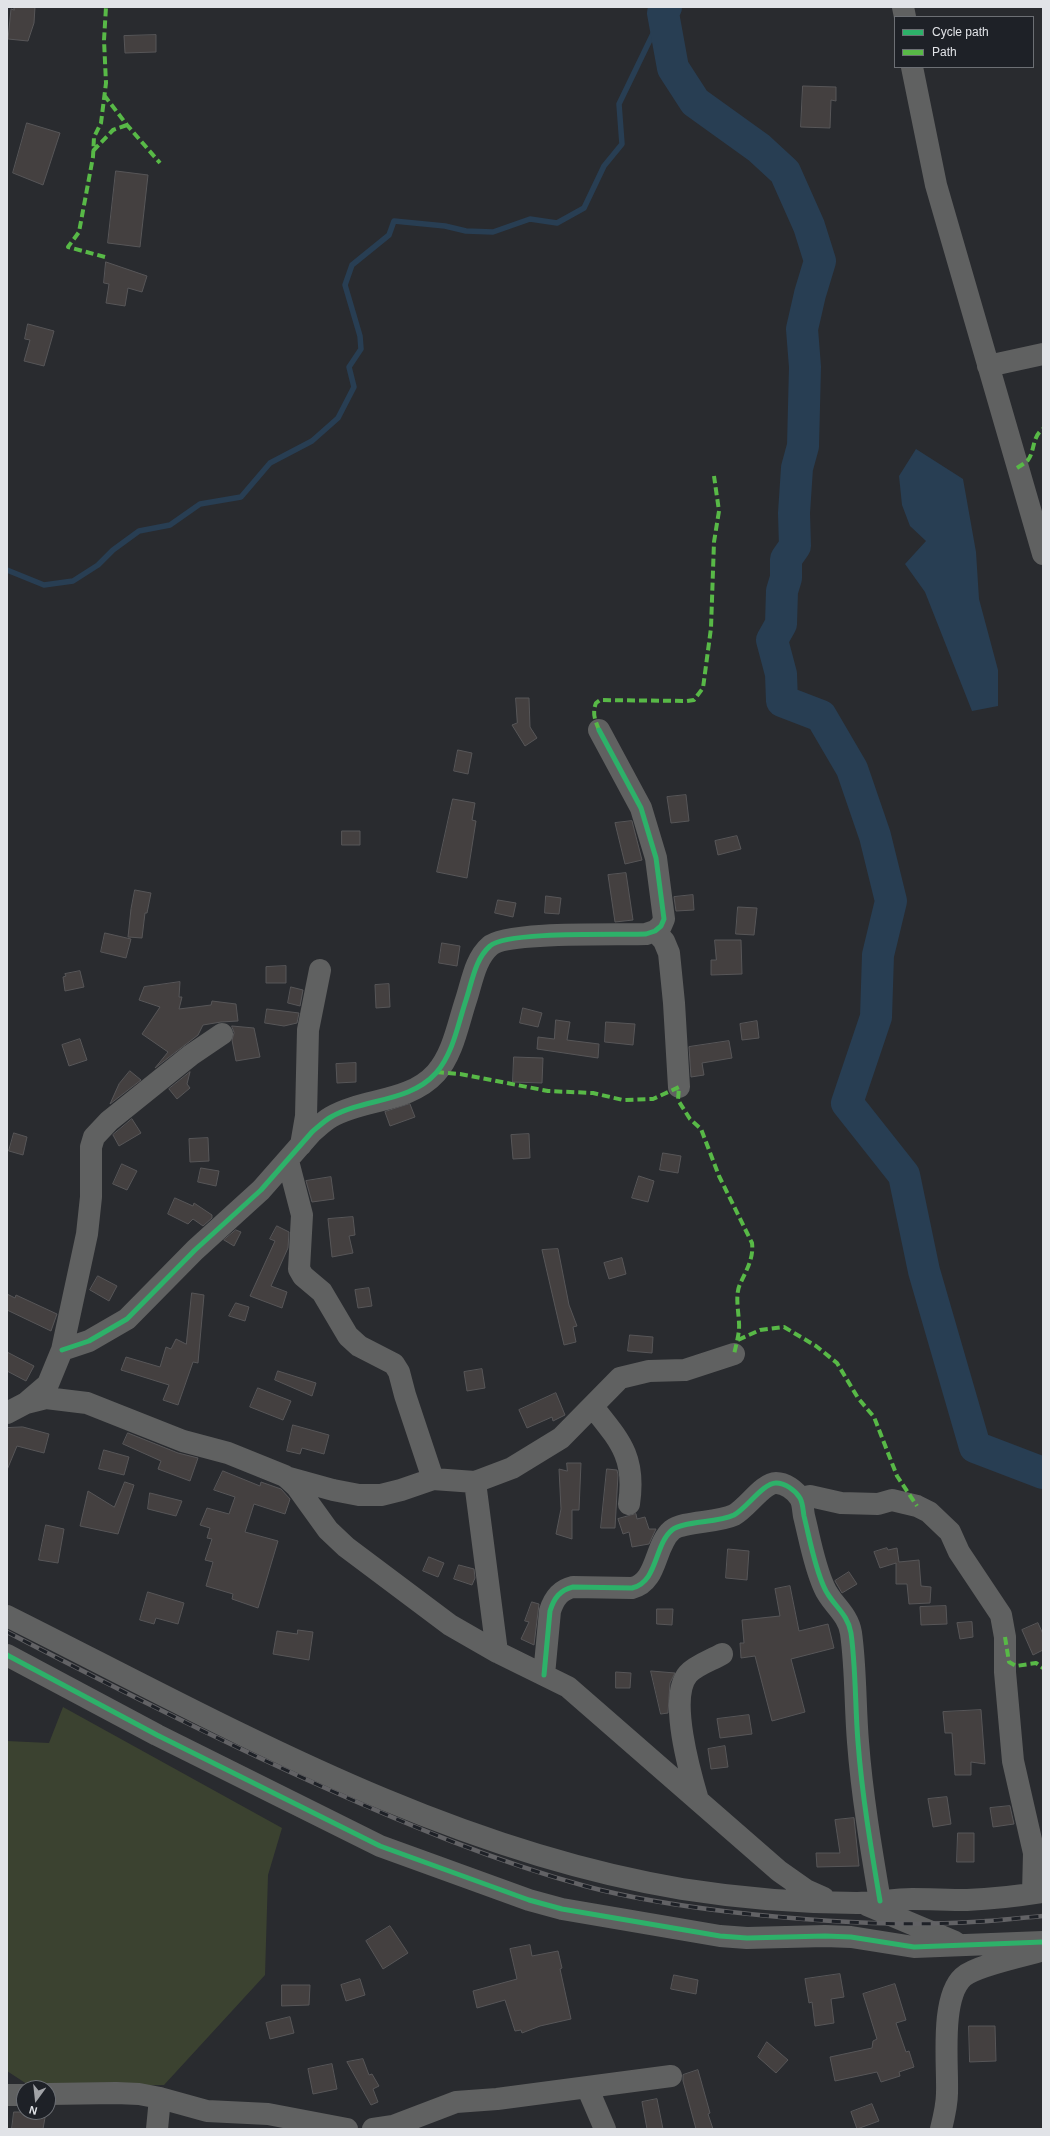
<!DOCTYPE html>
<style>
body{margin:0}
#map{position:relative;width:1050px;height:2136px;overflow:hidden;background:#292b2f;font-family:Arial,sans-serif}
canvas{display:block}
.frame{position:absolute;inset:0;border:8px solid #e1e3e7;pointer-events:none}
.legend{position:absolute;left:894px;top:16px;width:140px;height:52px;box-sizing:border-box;background:#1e2127;border:1px solid #6c6f74;margin:0;padding:5px 7px;list-style:none;font-size:12px;color:#e1e3e7}
.legend li{display:flex;align-items:center;gap:8px;height:20px}
.legend b{width:20px;border:1px solid #6c6f74}
.north{position:absolute;left:16px;top:2080px;width:40px;height:40px;box-sizing:border-box;background:#1e2127;border:1px solid #6c6f74;border-radius:50%;rotate:195deg;font-size:11px;font-weight:700;line-height:16px;text-align:center;color:#e1e3e7}
.north::after{content:'';display:block;margin:auto;width:14px;height:18px;background:#a1a3a7;clip-path:polygon(50% 0,100% 100%,50% 72%,0 100%)}
</style>
<div id="map">
<canvas width="1050" height="2136"></canvas>
<div class="frame"></div>
<ul class="legend">
<li><b style="height:5px;background:#2db169"></b>Cycle path</li>
<li><b style="height:5px;background:#58b947"></b>Path</li>
</ul>
<div class="north">N</div>
</div>
<script>
const g = document.querySelector('canvas').getContext('2d');
g.lineJoin = 'round';
function paint(path, color) { g.fillStyle = color; g.fill(path, 'evenodd'); }
function trace(path, color, width, dash) { g.strokeStyle = color; g.lineWidth = width; g.lineCap = dash ? 'butt' : 'round'; g.setLineDash(dash || []); g.stroke(path); }
const green = new Path2D(`
 M 63,1707 L 282,1828 L 268,1875 L 265,1975 L 164,2085 L 33,2088 L 7,2071 L 7,1741 L 49,1743 Z`);
const water = new Path2D(`
 M 916,449 L 963,479 L 976,552 L 979,599 L 998,670 L 998,706 L 972,711 L 925,592 L 905,564 L 926,541 L 910,526 L 902,505 L 899,476 Z`);
const stream = new Path2D(`
 M 7,570 L 44,585 L 73,581 L 98,565 L 113,550 L 139,531 L 170,525 L 200,504 L 241,497 L 270,463 L 312,441 L 338,418 L 354,387 L 349,367 L 361,349 L 360,336 L 345,285 L 352,265 L 389,235 L 394,221 L 445,226 L 466,231 L 493,232 L 530,219 L 557,223 L 584,208 L 604,166 L 622,144 L 619,104 L 663,13`);
const river = new Path2D(`
 M 666,7 L 663,13 L 673,68 L 695,102 L 759,148 L 785,172 L 809,226 L 820,261 L 810,294 L 802,329 L 805,367 L 803,446 L 797,468 L 794,513 L 795,546 L 786,559 L 786,578 L 782,591 L 781,624 L 772,640 L 781,674 L 782,701 L 821,716 L 852,769 L 875,836 L 891,901 L 878,955 L 876,1017 L 847,1103 L 904,1175 L 924,1271 L 975,1447 L 1043,1473`);
const building = new Path2D(`
 M 14,7 L 35,7 L 34,23 L 28,41 L 8,39 L 11,9 L 14,10 Z
 M 156,35 L 156,52 L 125,53 L 124,36 Z
 M 803,86 L 836,87 L 836,101 L 831,100 L 830,128 L 801,127 Z
 M 27,123 L 60,133 L 43,185 L 13,173 Z
 M 116,171 L 148,175 L 140,247 L 108,243 Z
 M 106,262 L 147,276 L 142,292 L 128,288 L 125,306 L 106,303 L 109,284 L 104,283 Z
 M 28,324 L 54,331 L 44,366 L 24,361 L 30,340 L 25,339 Z
 M 516,698 L 529,698 L 530,727 L 537,738 L 525,746 L 512,725 L 517,723 Z
 M 458,750 L 472,753 L 468,774 L 454,771 Z
 M 686,795 L 689,821 L 671,823 L 667,797 Z
 M 453,799 L 475,803 L 472,820 L 476,821 L 467,878 L 437,872 Z
 M 632,821 L 642,860 L 625,864 L 615,823 Z
 M 342,831 L 360,831 L 360,845 L 342,845 Z
 M 737,836 L 741,849 L 718,855 L 715,841 Z
 M 626,873 L 633,920 L 615,922 L 608,875 Z
 M 135,890 L 151,893 L 147,913 L 145,913 L 142,938 L 128,937 L 131,909 Z
 M 693,895 L 694,910 L 676,911 L 674,897 Z
 M 546,896 L 561,898 L 559,914 L 545,913 Z
 M 498,900 L 516,903 L 513,917 L 495,913 Z
 M 738,907 L 757,908 L 754,935 L 736,934 Z
 M 105,933 L 131,939 L 126,958 L 101,952 Z
 M 715,940 L 741,940 L 742,974 L 711,975 L 711,960 L 716,960 Z
 M 442,943 L 460,946 L 457,966 L 439,963 Z
 M 286,966 L 286,983 L 266,983 L 266,967 Z
 M 80,971 L 84,987 L 65,991 L 63,977 L 66,976 L 65,974 Z
 M 180,982 L 179,997 L 182,997 L 179,1009 L 211,1005 L 212,1001 L 236,1004 L 238,1021 L 221,1022 L 203,1025 L 198,1035 L 155,1068 L 168,1052 L 142,1034 L 160,1007 L 139,1000 L 144,987 Z
 M 389,984 L 390,1007 L 376,1008 L 375,985 Z
 M 291,987 L 303,990 L 300,1006 L 288,1003 Z
 M 523,1008 L 542,1013 L 538,1027 L 520,1023 Z
 M 267,1009 L 299,1013 L 297,1023 L 284,1026 L 265,1023 Z
 M 556,1020 L 570,1022 L 567,1040 L 599,1044 L 598,1058 L 537,1049 L 538,1037 L 554,1039 Z
 M 757,1021 L 759,1038 L 742,1040 L 740,1024 Z
 M 606,1022 L 635,1024 L 633,1045 L 605,1042 Z
 M 232,1026 L 254,1028 L 260,1057 L 236,1061 L 232,1040 L 234,1033 Z
 M 80,1039 L 87,1060 L 69,1066 L 62,1045 Z
 M 729,1041 L 732,1058 L 702,1063 L 704,1075 L 691,1077 L 689,1047 Z
 M 514,1057 L 543,1058 L 542,1083 L 513,1082 Z
 M 356,1063 L 356,1082 L 337,1083 L 336,1064 Z
 M 130,1071 L 141,1080 L 110,1104 L 119,1084 Z
 M 190,1072 L 187,1084 L 190,1088 L 177,1099 L 169,1089 Z
 M 410,1104 L 415,1117 L 390,1126 L 385,1112 Z
 M 132,1119 L 141,1133 L 119,1146 L 113,1135 Z
 M 14,1133 L 27,1137 L 23,1155 L 9,1151 Z
 M 529,1134 L 530,1158 L 513,1159 L 511,1135 Z
 M 208,1138 L 209,1161 L 190,1162 L 189,1139 Z
 M 663,1153 L 681,1156 L 678,1173 L 660,1170 Z
 M 122,1164 L 137,1171 L 127,1190 L 113,1184 Z
 M 201,1168 L 219,1171 L 216,1186 L 198,1182 Z
 M 639,1176 L 654,1181 L 648,1202 L 632,1198 Z
 M 331,1177 L 334,1199 L 312,1202 L 306,1181 Z
 M 175,1198 L 193,1206 L 194,1203 L 212,1215 L 212,1218 L 203,1226 L 193,1219 L 188,1224 L 168,1214 Z
 M 353,1217 L 355,1235 L 349,1236 L 353,1253 L 332,1257 L 328,1219 Z
 M 277,1226 L 289,1232 L 288,1248 L 271,1286 L 287,1292 L 282,1308 L 250,1296 L 275,1241 L 270,1239 Z
 M 236,1230 L 241,1232 L 234,1246 L 224,1240 Z
 M 558,1249 L 569,1305 L 577,1326 L 573,1327 L 576,1342 L 564,1345 L 542,1250 Z
 M 622,1258 L 626,1274 L 609,1279 L 604,1263 Z
 M 98,1276 L 117,1286 L 109,1301 L 90,1290 Z
 M 369,1288 L 372,1306 L 358,1308 L 355,1290 Z
 M 192,1293 L 204,1295 L 198,1363 L 193,1362 L 178,1405 L 163,1400 L 169,1385 L 121,1370 L 126,1357 L 160,1367 L 166,1347 L 171,1349 L 176,1339 L 186,1344 Z
 M 7,1294 L 15,1298 L 16,1295 L 57,1314 L 51,1331 L 7,1310 Z
 M 236,1303 L 249,1307 L 245,1321 L 229,1316 Z
 M 630,1335 L 653,1337 L 652,1353 L 628,1351 Z
 M 7,1352 L 34,1366 L 26,1381 L 7,1371 Z
 M 482,1369 L 485,1388 L 467,1391 L 464,1372 Z
 M 278,1371 L 316,1383 L 312,1396 L 275,1380 Z
 M 258,1388 L 291,1401 L 283,1420 L 250,1407 Z
 M 556,1393 L 565,1415 L 553,1421 L 552,1417 L 527,1428 L 519,1410 Z
 M 293,1425 L 329,1435 L 324,1454 L 302,1448 L 300,1454 L 287,1451 Z
 M 23,1427 L 49,1434 L 44,1453 L 17,1446 L 7,1470 L 7,1428 Z
 M 128,1433 L 178,1453 L 198,1458 L 190,1481 L 158,1469 L 161,1461 L 123,1444 Z
 M 104,1450 L 129,1457 L 124,1475 L 99,1469 Z
 M 567,1463 L 581,1463 L 579,1510 L 572,1510 L 572,1539 L 556,1534 L 561,1509 L 559,1469 L 567,1471 Z
 M 607,1469 L 617,1470 L 618,1475 L 615,1528 L 601,1528 Z
 M 223,1471 L 260,1486 L 261,1482 L 281,1489 L 290,1499 L 285,1514 L 254,1504 L 245,1532 L 278,1541 L 258,1608 L 232,1599 L 233,1594 L 206,1586 L 213,1562 L 205,1560 L 212,1539 L 207,1538 L 210,1528 L 200,1525 L 207,1508 L 229,1514 L 235,1497 L 214,1490 Z
 M 125,1482 L 134,1485 L 118,1534 L 80,1526 L 88,1491 L 114,1507 Z
 M 150,1493 L 182,1501 L 176,1516 L 148,1509 Z
 M 636,1514 L 637,1519 L 645,1517 L 649,1529 L 656,1529 L 649,1544 L 632,1547 L 629,1532 L 623,1534 L 618,1519 Z
 M 46,1525 L 64,1529 L 58,1563 L 39,1560 Z
 M 887,1548 L 888,1550 L 897,1548 L 899,1562 L 919,1560 L 921,1586 L 931,1587 L 930,1603 L 909,1604 L 907,1584 L 896,1584 L 896,1563 L 880,1568 L 874,1552 Z
 M 728,1549 L 749,1551 L 747,1580 L 726,1578 Z
 M 429,1557 L 444,1563 L 438,1577 L 423,1571 Z
 M 459,1565 L 474,1569 L 475,1578 L 472,1585 L 454,1579 Z
 M 849,1572 L 857,1584 L 842,1593 L 835,1581 Z
 M 790,1586 L 799,1631 L 828,1624 L 834,1648 L 791,1659 L 805,1712 L 772,1721 L 755,1656 L 741,1658 L 740,1643 L 744,1643 L 742,1620 L 780,1616 L 775,1589 Z
 M 148,1592 L 184,1603 L 178,1624 L 156,1618 L 154,1624 L 140,1620 Z
 M 532,1602 L 539,1604 L 534,1645 L 521,1639 L 529,1622 L 525,1621 Z
 M 946,1606 L 947,1624 L 921,1625 L 920,1607 Z
 M 657,1609 L 673,1609 L 672,1625 L 657,1624 Z
 M 972,1622 L 973,1637 L 960,1639 L 957,1623 Z
 M 1038,1623 L 1043,1634 L 1043,1650 L 1033,1655 L 1022,1630 Z
 M 298,1630 L 313,1632 L 309,1660 L 273,1654 L 277,1631 L 297,1634 Z
 M 651,1671 L 675,1673 L 670,1683 L 668,1713 L 661,1714 Z
 M 616,1672 L 631,1673 L 630,1688 L 616,1688 Z
 M 981,1710 L 985,1764 L 971,1762 L 971,1775 L 955,1775 L 952,1733 L 945,1733 L 943,1712 Z
 M 749,1715 L 752,1734 L 720,1738 L 717,1719 Z
 M 725,1746 L 728,1767 L 711,1769 L 708,1749 Z
 M 947,1797 L 951,1824 L 933,1827 L 928,1799 Z
 M 1010,1806 L 1014,1824 L 993,1827 L 990,1808 Z
 M 854,1818 L 859,1866 L 817,1867 L 816,1853 L 840,1853 L 835,1820 Z
 M 958,1833 L 974,1833 L 974,1862 L 957,1862 Z
 M 390,1926 L 408,1953 L 383,1969 L 366,1941 Z
 M 530,1945 L 532,1956 L 558,1951 L 562,1968 L 560,1969 L 571,2019 L 540,2026 L 522,2033 L 521,2030 L 515,2031 L 505,2000 L 477,2008 L 473,1991 L 517,1979 L 510,1949 Z
 M 840,1974 L 844,1997 L 831,1999 L 834,2023 L 815,2026 L 812,2002 L 809,2003 L 805,1979 Z
 M 674,1975 L 698,1980 L 696,1994 L 671,1989 Z
 M 360,1979 L 365,1995 L 346,2001 L 341,1985 Z
 M 895,1984 L 906,2020 L 896,2023 L 906,2052 L 909,2051 L 914,2067 L 899,2072 L 900,2076 L 881,2082 L 877,2072 L 835,2081 L 830,2057 L 872,2048 L 873,2041 L 877,2039 L 863,1994 Z
 M 282,1985 L 310,1985 L 309,2005 L 282,2006 Z
 M 290,2017 L 294,2033 L 270,2039 L 266,2023 Z
 M 969,2026 L 995,2026 L 996,2061 L 970,2062 Z
 M 767,2042 L 788,2060 L 776,2073 L 758,2057 Z
 M 363,2059 L 369,2075 L 372,2074 L 379,2086 L 373,2089 L 378,2102 L 371,2105 L 347,2062 Z
 M 332,2064 L 337,2089 L 313,2094 L 308,2069 Z
 M 698,2070 L 710,2113 L 708,2114 L 713,2129 L 696,2129 L 683,2081 L 683,2075 Z
 M 657,2099 L 663,2129 L 647,2129 L 642,2102 Z
 M 872,2104 L 879,2121 L 857,2129 L 851,2112 Z
 M 14,2112 L 46,2112 L 43,2129 L 12,2129 Z`);
const minor = new Path2D(`
 M 903,7 L 905,17
 M 912,67 L 936,185 L 1043,554
 M 988,366 L 1043,354
 M 655,931 L 664,941 L 669,953 L 674,1003 L 679,1087
 M 301,1145 L 306,1116 L 308,1030 L 320,970
 M 288,1161 L 302,1215 L 299,1269 L 303,1276 L 322,1292 L 348,1336 L 359,1346 L 394,1364 L 399,1372 L 405,1395 L 433,1479
 M 62,1350 L 89,1341 L 127,1319 L 195,1250 L 261,1190 L 312,1132 C 318,1127 324,1121 331,1117 C 364,1098 409,1103 436,1073 C 453,1054 458,1024 466,1000 C 472,982 475,959 490,946 C 506,931 619,935 646,934 L 655,931 L 661,926 L 664,919 L 656,858 L 641,808 L 599,730
 M 27,1402 L 48,1384 L 62,1350 L 87,1234 L 91,1197 L 91,1147 L 94,1137 L 109,1121 L 191,1055 L 222,1034
 M 593,1407 C 620,1441 636,1457 629,1504
 M 7,1413 L 26,1403 L 46,1398 L 87,1403 L 183,1441 L 228,1453 L 285,1476 L 297,1487 L 328,1530 L 346,1547 L 450,1625 L 497,1652 L 568,1687 L 779,1871 L 806,1890 L 824,1898
 M 286,1477 L 333,1490 L 359,1495 L 381,1495 L 401,1490 L 433,1479 L 475,1482 L 512,1468 L 561,1438 L 620,1378 L 649,1371 L 685,1370 L 734,1354
 M 475,1482 L 497,1652
 M 800,1498 L 810,1496 L 841,1503 L 878,1504 L 892,1500 L 917,1506 L 929,1512 L 950,1532 L 959,1552 L 1001,1615 L 1005,1637 L 1005,1672 L 1013,1761 L 1034,1853 L 1033,1893
 M 7,1616 C 223,1724 440,1849 682,1889 C 739,1898 799,1903 857,1903 C 875,1903 893,1899 912,1899 C 930,1899 948,1900 967,1900 C 992,1899 1018,1896 1043,1892
 M 7,1655 L 157,1735 L 380,1846 L 529,1900 L 562,1909 L 720,1936 L 747,1938 L 825,1936 L 851,1937 L 914,1947 L 1043,1942
 M 544,1675 L 550,1611 C 554,1598 560,1590 573,1587 L 632,1588 C 658,1582 654,1545 672,1530 C 683,1521 717,1523 734,1515 C 747,1508 763,1483 776,1483 C 785,1483 795,1490 800,1498 C 803,1503 803,1511 804,1516 C 810,1540 814,1565 824,1587 C 831,1604 848,1613 851,1633 C 856,1669 855,1706 858,1742 C 862,1795 871,1848 880,1901
 M 698,1800 C 690,1773 668,1697 688,1674 C 696,1665 712,1660 722,1654
 M 867,1905 L 955,1942
 M 587,2087 L 605,2129
 M 48,2094 L 116,2093 L 139,2094 L 160,2098 L 207,2111 L 268,2114 L 347,2129
 M 7,2095 L 24,2095
 M 157,2129 L 160,2098
 M 373,2129 L 393,2126 L 456,2102 L 497,2099 L 671,2076
 M 941,2129 C 944,2117 947,2105 947,2093 C 948,2064 940,1998 963,1977 C 975,1966 1023,1956 1041,1951`);
const rail = new Path2D(`
 M 7,1632 C 111,1686 216,1739 323,1787 C 408,1825 494,1861 585,1886 C 633,1899 681,1906 731,1912 C 810,1921 892,1927 972,1922 C 996,1921 1019,1918 1043,1916`);
const quiet = new Path2D(`
 M 104,95 L 127,125 L 160,163
 M 93,151 L 113,130 L 127,125
 M 105,257 L 68,247 L 79,232 L 93,157 L 94,137 L 101,123 L 106,83 L 104,40 L 106,7
 M 1017,468 C 1020,466 1025,463 1028,460 C 1035,451 1032,436 1043,429
 M 599,730 C 595,720 592,713 596,703 L 600,700 L 687,701 L 694,700 L 703,688 L 711,628 L 714,542 L 719,511 L 714,476
 M 436,1072 L 460,1074 L 548,1091 L 593,1093 L 623,1100 L 653,1099 L 679,1087 L 678,1100 L 690,1119 L 701,1129 L 719,1176 L 752,1243 C 754,1258 746,1271 740,1284 C 734,1297 740,1316 739,1330 C 738,1338 736,1346 734,1354
 M 738,1340 L 760,1330 L 784,1327 L 816,1346 L 837,1363 L 858,1398 L 874,1417 L 897,1476 L 917,1506
 M 1005,1637 L 1009,1662 L 1016,1666 L 1036,1663 L 1043,1668`);
const cycleway = new Path2D(`
 M 62,1350 L 89,1341 L 127,1319 L 195,1250 L 261,1190 L 312,1132 C 318,1127 324,1121 331,1117 C 364,1098 409,1103 436,1073 C 453,1054 458,1024 466,1000 C 472,982 475,959 490,946 C 506,931 619,935 646,934 L 655,931 L 661,926 L 664,919 L 656,858 L 641,808 L 599,730
 M 7,1655 L 157,1735 L 380,1846 L 529,1900 L 562,1909 L 720,1936 L 747,1938 L 825,1936 L 851,1937 L 914,1947 L 1043,1942
 M 544,1675 L 550,1611 C 554,1598 560,1590 573,1587 L 632,1588 C 658,1582 654,1545 672,1530 C 683,1521 717,1523 734,1515 C 747,1508 763,1483 776,1483 C 785,1483 795,1490 800,1498 C 803,1503 803,1511 804,1516 C 810,1540 814,1565 824,1587 C 831,1604 848,1613 851,1633 C 856,1669 855,1706 858,1742 C 862,1795 871,1848 880,1901`);
paint(green, '#3b4230');
paint(water, '#283e53');
trace(stream, '#283e53', 5.5);
trace(river, '#283e53', 32);
paint(building, '#444040');
trace(building, '#575658', 1);
trace(minor, '#606161', 22);
trace(rail, '#626265', 4.5);
trace(rail, '#1e2127', 3, [9]);
trace(quiet, '#58b947', 4, [8, 4]);
trace(cycleway, '#2db169', 5);
</script>
